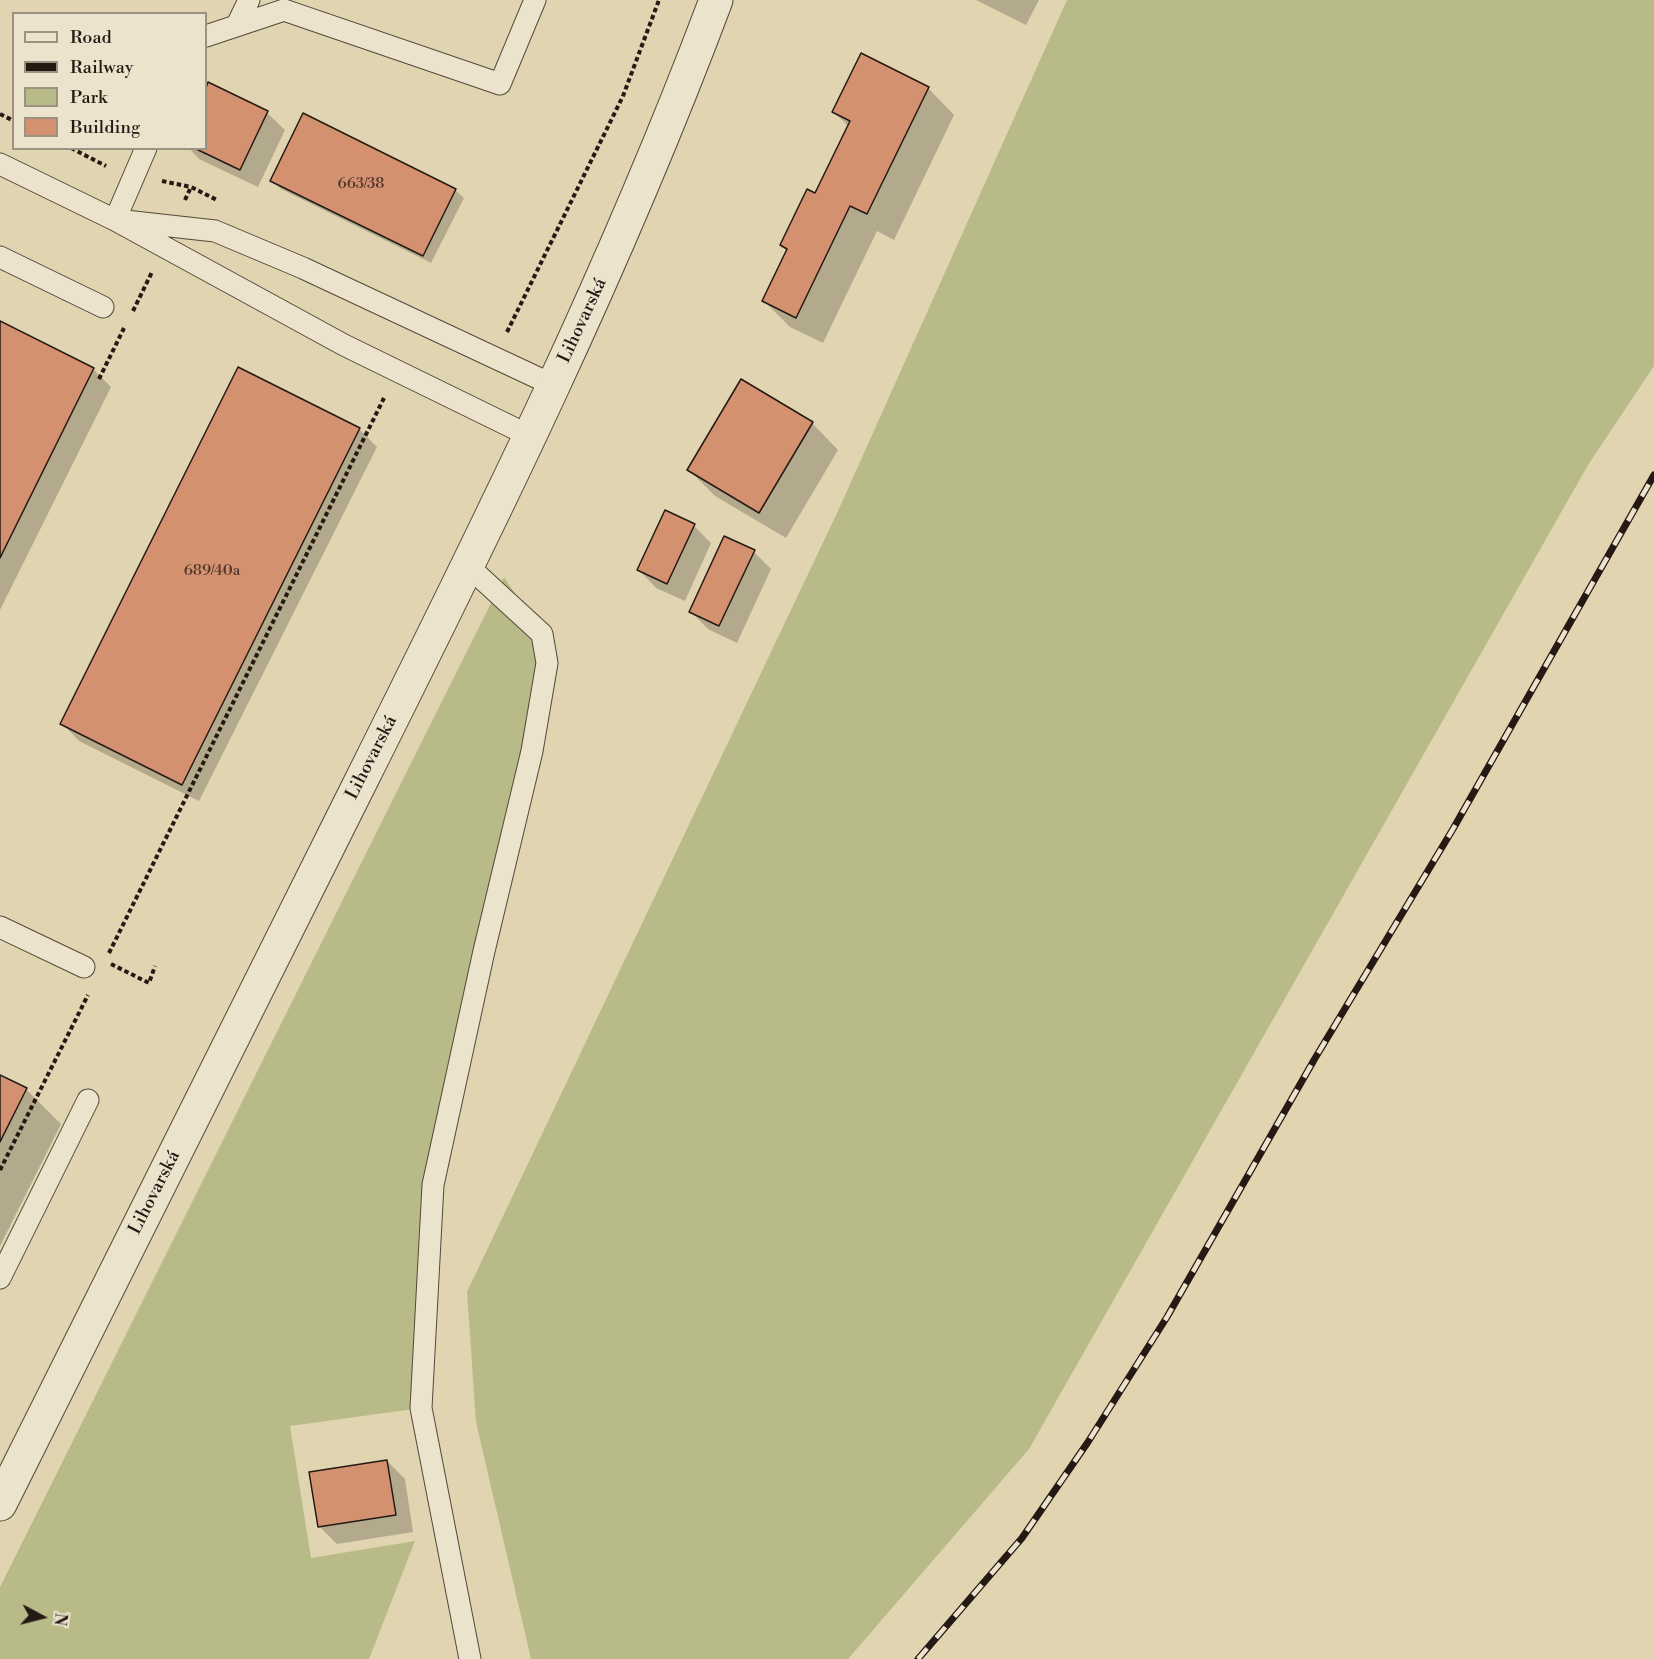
<!DOCTYPE html>
<meta charset="utf-8">
<style>
body{margin:0}
#map{position:relative;width:1654px;height:1659px;overflow:hidden;background:#e0d4b1;font-family:"Libre Bodoni",serif}
canvas{display:block}
.legend{position:absolute;left:12px;top:12px;width:195px;height:138px;box-sizing:border-box;background:#ebe3cc;border:2px solid #9c9282;margin:0;padding:8px 10px;list-style:none;font-size:18px;color:#251914}
.legend li{display:flex;align-items:center;gap:12px;height:30px}
.legend b{width:30px;border:2px solid #9c9282}
.north{position:absolute;left:12px;top:1587px;width:60px;height:60px;-webkit-text-stroke:4px #ebe3cc;paint-order:stroke;rotate:97deg;font-size:16px;font-weight:700;line-height:24px;text-align:center;color:#251914}
.north::after{content:'';display:block;margin:auto;width:21px;height:27px;background:#251914;clip-path:polygon(50% 0,100% 100%,50% 72%,0 100%)}
</style>
<div id="map">
<canvas width="1654" height="1659"></canvas>
<ul class="legend">
<li><b style="height:8px;background:#ebe3cc"></b>Road</li>
<li><b style="height:8px;background:#251914"></b>Railway</li>
<li><b style="height:16px;background:#b8bb88"></b>Park</li>
<li><b style="height:16px;background:#d39170"></b>Building</li>
</ul>
<div class="north">N</div>
</div>
<script>
const g = document.querySelector('canvas').getContext('2d');
g.lineJoin = 'round';
function paint(path, color) { g.fillStyle = color; g.fill(path, 'evenodd'); }
function trace(path, color, width, dash) { g.strokeStyle = color; g.lineWidth = width; g.lineCap = dash ? 'butt' : 'round'; g.setLineDash(dash || []); g.stroke(path); }
function write(font, color, halo, rows, align = 'center') {
  g.font = font + ' "Libre Bodoni",serif'; g.lineWidth = 5; g.setLineDash([]); g.textBaseline = 'middle'; g.strokeStyle = halo; g.fillStyle = color; for (const [text, x, y, turn = 0] of rows) {
    g.save(); g.translate(x, y); g.rotate((+turn || 0) * Math.PI / 180); g.textAlign = isNaN(turn) ? turn : align; if (halo) g.strokeText(text, 0, 0); g.fillText(text, 0, 0); g.restore();
  }
}
const green = new Path2D(`
 M 1067,0 L 1654,0 L 1654,366 L 1588,465 L 1029,1449 L 848,1659 L 531,1659 L 476,1422 L 467,1292 L 838,511 Z
 M 504,577 L 542,634 L 547,663 L 433,1185 L 421,1408 L 290,1426 L 311,1558 L 415,1541 L 369,1659 L 0,1659 L 0,1587 Z`);
const shadow = new Path2D(`
 M 976,0 L 1039,0 L 1026,25 Z
 M 209,84 L 267,113 L 285,130 L 258,187 L 199,159 L 189,148 L 206,148 L 206,91 Z
 M 928,88 L 954,115 L 894,240 L 877,231 L 823,343 L 790,327 L 764,301 L 788,251 L 782,245 L 816,195 L 849,127 L 834,112 Z
 M 272,181 L 455,190 L 464,198 L 431,263 L 281,189 Z
 M 0,323 L 94,370 L 111,387 L 0,610 Z
 M 812,423 L 838,450 L 786,538 L 715,496 L 689,470 Z
 M 359,429 L 377,447 L 199,801 L 79,741 L 62,723 Z
 M 694,526 L 711,543 L 685,601 L 656,588 L 639,570 Z
 M 754,552 L 771,569 L 737,643 L 708,629 L 691,612 Z
 M 0,1076 L 26,1089 L 61,1124 L 0,1246 Z
 M 387,1461 L 405,1479 L 413,1532 L 337,1544 L 319,1526 Z`);
const building = new Path2D(`
 M 861,53 L 929,87 L 867,214 L 850,206 L 796,318 L 762,301 L 787,249 L 780,245 L 807,189 L 815,193 L 850,121 L 832,112 Z
 M 208,82 L 268,111 L 240,170 L 194,148 L 206,148 L 206,88 Z
 M 303,113 L 456,189 L 423,256 L 270,181 Z
 M 0,321 L 94,368 L 0,558 Z
 M 238,367 L 360,428 L 182,785 L 60,724 Z
 M 741,379 L 813,422 L 759,513 L 687,470 Z
 M 665,510 L 695,524 L 667,584 L 637,570 Z
 M 724,536 L 755,550 L 719,626 L 689,612 Z
 M 0,1075 L 27,1088 L 0,1142 Z
 M 387,1460 L 396,1515 L 318,1527 L 309,1472 Z`);
const path = new Path2D(`
 M 0,114 L 14,121
 M 71,148 L 106,166
 M 162,181 L 191,187
 M 185,200 L 191,187 L 217,200
 M 133,311 L 152,272
 M 507,332 L 623,96 L 659,0
 M 99,379 L 124,328
 M 109,953 L 384,398
 M 111,964 L 149,983 L 155,966
 M 0,1170 L 88,995`);
const service = new Path2D(`
 M 237,25 L 249,0
 M 206,36 L 284,10 L 500,84 L 535,0
 M 0,164 L 115,220 L 344,345 L 530,436
 M 115,220 L 146,148
 M 125,221 L 215,231 L 303,268 L 553,385
 M 0,257 L 103,307
 M 468,566 L 542,634 L 547,663 L 532,751 L 484,951 L 433,1185 L 421,1408 L 470,1659
 M 0,927 L 84,967
 M 0,1278 L 88,1100`);
const tertiary = new Path2D(`
 M 0,1504 C 120,1264 239,1024 359,785 C 488,527 615,270 716,0`);
const rail = new Path2D(`
 M 918,1659 L 1022,1538 L 1088,1442 L 1167,1317 L 1314,1060 L 1453,829 L 1654,475`);
const numberNames = [
 ["663/38",361,184],
 ["689/40a",212,571]
];
const streetNames = [
 ["Lihovarská",583,321,-65],
 ["Lihovarská",372,758,-63],
 ["Lihovarská",155,1193,-63]
];
paint(green, '#b8bb88');
paint(shadow, '#0003');
paint(building, '#d39170');
trace(building, '#251914', 1.5);
trace(service, '#54483b', 23);
trace(tertiary, '#54483b', 35);
trace(path, '#251914', 4, [4.5, 3]);
trace(service, '#ebe3cc', 21);
trace(tertiary, '#ebe3cc', 33);
trace(rail, '#251914', 7);
trace(rail, '#ebe3cc', 4.5, [14]);
write('15px', '#50372b', null, numberNames);
write('18px', '#251914', '#ebe3cc', streetNames);
</script>
